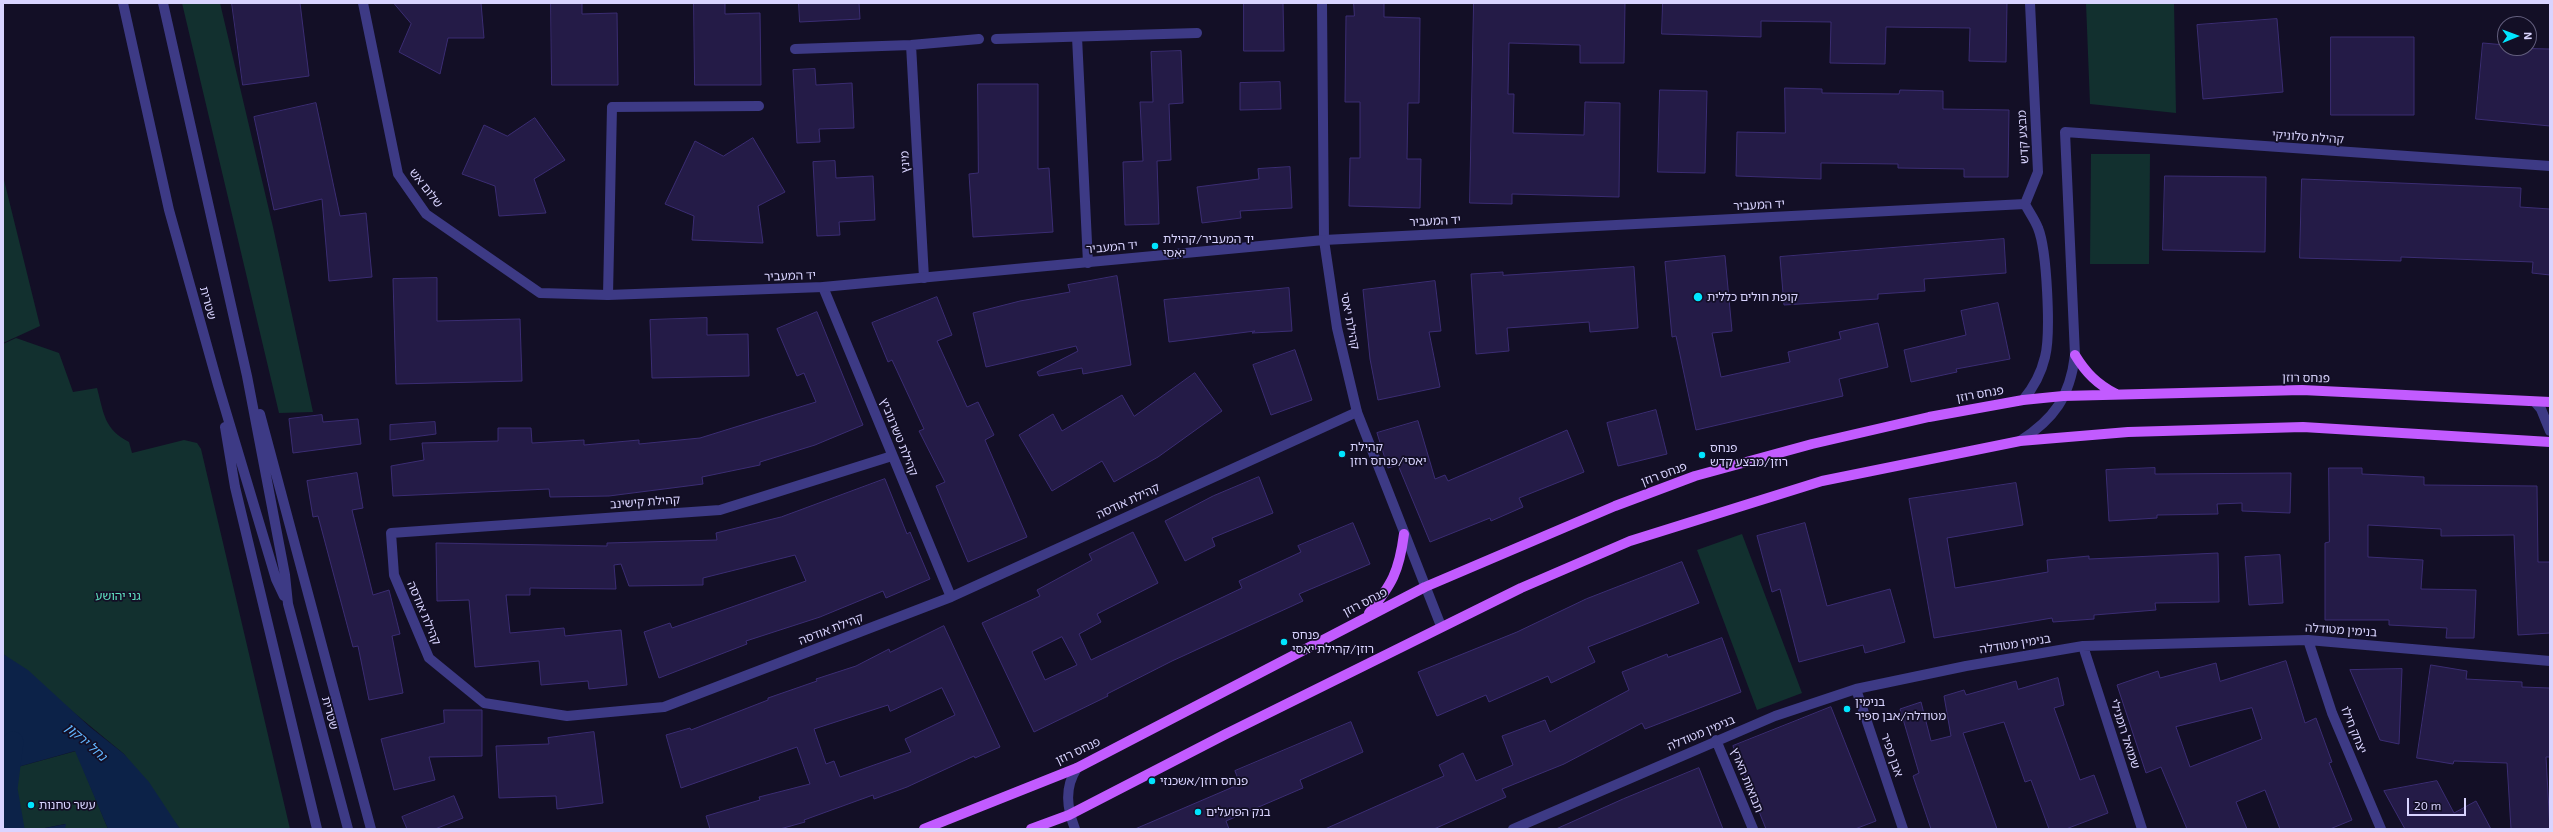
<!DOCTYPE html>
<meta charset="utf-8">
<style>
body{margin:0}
#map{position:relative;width:2553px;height:832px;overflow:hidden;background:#130f26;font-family:"Exo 2",sans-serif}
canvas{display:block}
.frame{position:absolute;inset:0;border:4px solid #d9d4ff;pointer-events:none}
.north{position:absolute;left:2497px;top:16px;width:40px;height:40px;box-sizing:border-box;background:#130f26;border:1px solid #625e7d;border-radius:50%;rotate:89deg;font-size:11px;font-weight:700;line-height:16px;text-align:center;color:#d9d4ff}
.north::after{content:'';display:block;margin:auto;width:14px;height:18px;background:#00e5ff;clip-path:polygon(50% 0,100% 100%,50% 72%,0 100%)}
.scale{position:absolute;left:2407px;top:798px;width:59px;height:18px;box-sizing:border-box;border:2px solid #d9d4ff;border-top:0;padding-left:5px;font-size:12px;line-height:14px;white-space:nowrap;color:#d9d4ff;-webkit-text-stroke:3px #130f26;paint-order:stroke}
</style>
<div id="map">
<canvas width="2553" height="832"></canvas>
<div class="frame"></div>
<div class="north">N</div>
<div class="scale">20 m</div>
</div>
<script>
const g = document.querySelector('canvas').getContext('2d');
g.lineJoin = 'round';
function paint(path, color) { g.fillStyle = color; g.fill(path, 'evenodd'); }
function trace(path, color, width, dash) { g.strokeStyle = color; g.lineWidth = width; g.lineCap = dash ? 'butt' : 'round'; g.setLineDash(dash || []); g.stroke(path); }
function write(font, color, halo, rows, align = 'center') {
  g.font = font + ' "Exo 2","Noto Sans Hebrew",sans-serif'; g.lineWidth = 3.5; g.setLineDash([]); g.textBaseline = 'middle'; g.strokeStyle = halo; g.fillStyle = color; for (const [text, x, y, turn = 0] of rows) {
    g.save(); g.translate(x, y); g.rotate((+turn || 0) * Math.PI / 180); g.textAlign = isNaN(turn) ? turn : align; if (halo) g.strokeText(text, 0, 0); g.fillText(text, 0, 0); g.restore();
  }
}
const green = new Path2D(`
 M 182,3 L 220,3 L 273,227 L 313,412 L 279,413 Z
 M 2086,3 L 2174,3 L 2176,113 L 2090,104 Z
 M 2091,154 L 2150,154 L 2149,264 L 2090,264 Z
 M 3,176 L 40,326 L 3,343 Z
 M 16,338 L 59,353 L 73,392 L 97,388 C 104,414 104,429 129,442 L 132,453 L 184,440 L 197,443 L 201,449 L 290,829 L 180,829 L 124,754 L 3,654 L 3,344 Z
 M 1742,534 L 1802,693 L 1757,710 L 1697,550 Z
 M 76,751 L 108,829 L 65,829 L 65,824 L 40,829 L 3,829 L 3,771 Z`);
const water = new Path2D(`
 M 3,654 L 28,670 L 90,727 L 124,754 L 149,782 L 180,829 L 108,829 L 75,751 L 3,771 Z
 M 66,824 L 65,829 L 40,829 Z`);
const canal = new Path2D(`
 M 13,742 L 7,789 L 14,829`);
const building = new Path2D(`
 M 232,3 L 300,3 L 309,76 L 243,85 Z
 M 394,3 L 481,3 L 484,38 L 448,38 L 440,74 L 399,52 L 411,24 Z
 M 551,3 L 582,3 L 582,14 L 617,13 L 618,85 L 552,85 Z
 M 694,3 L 725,3 L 725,14 L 760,13 L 761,85 L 695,85 Z
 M 799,3 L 859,3 L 860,19 L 800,22 Z
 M 1244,3 L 1283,3 L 1284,51 L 1244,51 Z
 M 1354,3 L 1384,3 L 1384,17 L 1420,18 L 1419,103 L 1408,103 L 1407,159 L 1421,159 L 1420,208 L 1349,206 L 1350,158 L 1360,158 L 1360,102 L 1345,102 L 1346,16 L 1354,16 Z
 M 1474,3 L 1625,3 L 1624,63 L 1580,63 L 1580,45 L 1509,43 L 1508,94 L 1514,94 L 1513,133 L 1584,135 L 1585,102 L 1620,103 L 1619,197 L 1512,194 L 1512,204 L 1470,203 Z
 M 1663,3 L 2007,3 L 2006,62 L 1969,61 L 1970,28 L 1886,27 L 1885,64 L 1830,63 L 1831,22 L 1761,21 L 1761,37 L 1662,34 Z
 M 2277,19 L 2283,92 L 2203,99 L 2197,25 Z
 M 2331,37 L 2414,37 L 2414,115 L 2331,115 Z
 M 2483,43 L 2505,45 L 2505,48 L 2550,49 L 2550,126 L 2476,119 Z
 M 1181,51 L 1183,103 L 1169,104 L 1171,160 L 1157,161 L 1159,224 L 1125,225 L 1123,162 L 1143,161 L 1140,102 L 1153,102 L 1151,52 Z
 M 815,69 L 816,85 L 852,83 L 854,128 L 819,129 L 820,142 L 797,143 L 793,70 Z
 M 1280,82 L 1281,109 L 1240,110 L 1240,83 Z
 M 978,84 L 1038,84 L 1038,169 L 1049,168 L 1053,232 L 973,237 L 969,174 L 978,173 Z
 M 1785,88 L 1822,89 L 1822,93 L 1899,94 L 1900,90 L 1943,91 L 1943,109 L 2009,110 L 2008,177 L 1964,177 L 1964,169 L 1898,168 L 1898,164 L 1821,163 L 1821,179 L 1736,176 L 1737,132 L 1785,133 Z
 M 1660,90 L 1707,91 L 1705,173 L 1658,172 Z
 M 316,103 L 340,216 L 366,213 L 372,277 L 329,281 L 322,199 L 274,210 L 254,117 Z
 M 535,118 L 565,160 L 534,179 L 546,213 L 499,216 L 495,186 L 462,174 L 484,125 L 507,136 Z
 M 753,138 L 785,192 L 758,206 L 763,243 L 692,240 L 694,216 L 665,204 L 695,141 L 723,156 Z
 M 835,161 L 836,178 L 873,176 L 875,220 L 839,222 L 840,235 L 817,236 L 813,162 Z
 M 1290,167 L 1292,208 L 1240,211 L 1241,218 L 1202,223 L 1197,187 L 1259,179 L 1258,169 Z
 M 2165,176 L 2266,177 L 2265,252 L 2163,250 Z
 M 2302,179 L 2521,188 L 2520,207 L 2550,209 L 2550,275 L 2532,273 L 2533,262 L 2401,257 L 2401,261 L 2300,258 Z
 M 2004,239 L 2006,273 L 1924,279 L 1925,291 L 1878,294 L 1878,299 L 1784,305 L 1780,257 Z
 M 1725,256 L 1732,331 L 1712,333 L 1721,377 L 1790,362 L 1788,352 L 1841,339 L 1839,332 L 1878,323 L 1888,367 L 1839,379 L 1843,396 L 1696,430 L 1676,336 L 1672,337 L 1665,262 Z
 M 1634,267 L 1638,328 L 1590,332 L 1589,322 L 1507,328 L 1509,351 L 1476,354 L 1471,274 L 1503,272 L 1503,275 Z
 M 1117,276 L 1131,365 L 1083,374 L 1082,368 L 1039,376 L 1037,372 L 1078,351 L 1076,346 L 986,367 L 973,313 L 1020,301 L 1070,292 L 1068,285 Z
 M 437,278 L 437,321 L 520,319 L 522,381 L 396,384 L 393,279 Z
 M 1435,281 L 1441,331 L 1429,332 L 1440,387 L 1378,400 L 1370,359 L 1363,290 Z
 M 1289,288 L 1292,331 L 1252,333 L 1255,331 L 1169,342 L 1164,300 Z
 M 937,297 L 952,335 L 937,341 L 967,407 L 978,402 L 994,435 L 985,440 L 1027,537 L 968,562 L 936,486 L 945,482 L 919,431 L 924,429 L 892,360 L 888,362 L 872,323 Z
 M 1998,303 L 2010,359 L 1956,369 L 1957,372 L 1911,382 L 1904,350 L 1966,335 L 1961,311 Z
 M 817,312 L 863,425 L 815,445 L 760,462 L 760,465 L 702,477 L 703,484 L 609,496 L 550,497 L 549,489 L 393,496 L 391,466 L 424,460 L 422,443 L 498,441 L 498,428 L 531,428 L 532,443 L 584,440 L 584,445 L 639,440 L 639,444 L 700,438 L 816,402 L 804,373 L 797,376 L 777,329 Z
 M 707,318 L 707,335 L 748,334 L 749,376 L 652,378 L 650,320 Z
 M 1295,350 L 1312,400 L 1271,415 L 1253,365 Z
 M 1195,373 L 1222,411 L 1158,457 L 1114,482 L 1102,461 L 1052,491 L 1019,435 L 1053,414 L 1062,431 L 1122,395 L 1134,416 Z
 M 1656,410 L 1667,454 L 1618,466 L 1607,423 Z
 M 322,415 L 323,422 L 358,419 L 361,444 L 293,453 L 289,419 Z
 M 1418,421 L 1435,479 L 1445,475 L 1448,481 L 1567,430 L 1584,472 L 1519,498 L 1523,507 L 1491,521 L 1490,518 L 1430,542 L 1398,465 L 1388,468 L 1377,433 Z
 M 435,422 L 436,434 L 390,440 L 390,425 Z
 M 2155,468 L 2155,474 L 2291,473 L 2290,513 L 2242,511 L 2242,503 L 2217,504 L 2218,514 L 2157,515 L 2157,518 L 2109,521 L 2106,470 Z
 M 2329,468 L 2362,468 L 2362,474 L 2424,477 L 2424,485 L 2537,486 L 2538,562 L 2550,562 L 2550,633 L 2518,635 L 2514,535 L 2441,536 L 2441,529 L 2368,525 L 2368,557 L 2423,560 L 2421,589 L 2476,590 L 2474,638 L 2446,638 L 2447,628 L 2389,625 L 2389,620 L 2325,620 L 2325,543 L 2329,542 Z
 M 357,473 L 363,508 L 352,510 L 373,595 L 389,590 L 400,634 L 392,636 L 403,693 L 369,700 L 358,646 L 353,647 L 318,516 L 313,517 L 307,481 Z
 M 1259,477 L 1273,513 L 1212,538 L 1215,546 L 1185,561 L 1165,521 L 1213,496 Z
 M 885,479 L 907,534 L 910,532 L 930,579 L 886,598 L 883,591 L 820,617 L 746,641 L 747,644 L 659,678 L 644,632 L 670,623 L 672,628 L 806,581 L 795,555 L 703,578 L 703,585 L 629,586 L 621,564 L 614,565 L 616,589 L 530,588 L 530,595 L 506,595 L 510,633 L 564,628 L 565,636 L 621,630 L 627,685 L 589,689 L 588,681 L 541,685 L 539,661 L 475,667 L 469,600 L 437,601 L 436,543 L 607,546 L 607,543 L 717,540 L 716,533 L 781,517 Z
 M 2016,483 L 2023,525 L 1947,538 L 1955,588 L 2048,572 L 2047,560 L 2089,556 L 2089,559 L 2218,553 L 2219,602 L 2155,603 L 2156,610 L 2094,615 L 2094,619 L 2053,622 L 2052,618 L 1934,638 L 1909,499 Z
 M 1353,523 L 1370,564 L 1299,594 L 1303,601 L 1172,661 L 1107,694 L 1108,696 L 1034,732 L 982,623 L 1040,596 L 1037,590 L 1092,560 L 1089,554 L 1133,532 L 1158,583 L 1097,614 L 1101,622 L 1079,634 L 1091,660 L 1242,588 L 1239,581 L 1301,552 L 1298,546 ZM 1062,637 L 1077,665 L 1045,680 L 1032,652 Z
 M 1805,523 L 1827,606 L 1890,589 L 1905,642 L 1865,653 L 1863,645 L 1799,662 L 1780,589 L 1772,592 L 1757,536 Z
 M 2280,555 L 2283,603 L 2249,605 L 2245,557 Z
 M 1682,562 L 1699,603 L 1588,647 L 1595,662 L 1551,683 L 1548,676 L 1489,702 L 1486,695 L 1437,716 L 1418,672 L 1517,632 L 1586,599 Z
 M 944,626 L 1000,747 L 975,758 L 974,756 L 907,787 L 874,799 L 873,795 L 804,820 L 805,822 L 780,829 L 710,829 L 706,816 L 760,800 L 759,797 L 810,784 L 797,747 L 681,788 L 666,735 L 690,728 L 691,730 L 768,700 L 768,698 L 817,681 L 816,679 L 856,666 L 889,649 L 890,652 ZM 942,688 L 955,715 L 905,739 L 911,752 L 840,777 L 834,761 L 826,764 L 814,729 L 888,705 L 890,711 Z
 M 1722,638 L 1741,692 L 1645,729 L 1642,723 L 1564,764 L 1502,789 L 1506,797 L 1434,829 L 1325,829 L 1444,776 L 1439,765 L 1463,753 L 1476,781 L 1513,765 L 1502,736 L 1545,720 L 1550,732 L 1629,690 L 1622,672 L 1667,654 L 1668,657 Z
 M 2286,661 L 2305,723 L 2316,718 L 2332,762 L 2329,763 L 2352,820 L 2330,829 L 2280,829 L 2265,790 L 2236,802 L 2247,829 L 2187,829 L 2161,767 L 2146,773 L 2117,685 L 2158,671 L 2160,678 L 2216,663 L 2220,681 ZM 2252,708 L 2262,739 L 2190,767 L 2176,727 Z
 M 2431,665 L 2467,671 L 2466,679 L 2522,682 L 2522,687 L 2550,688 L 2550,757 L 2546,757 L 2550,829 L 2511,829 L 2507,763 L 2454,761 L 2453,764 L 2417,758 Z
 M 2402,669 L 2399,744 L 2380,740 L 2350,670 Z
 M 2058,678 L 2064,705 L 2054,708 L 2080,780 L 2094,775 L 2108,813 L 2066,829 L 2049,829 L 2031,780 L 2025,782 L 2004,722 L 1963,733 L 1997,829 L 1931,829 L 1913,776 L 1919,773 L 1900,709 L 1921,702 L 1931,741 L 1951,736 L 1944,696 L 1964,690 L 1966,695 L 2016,681 L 2018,689 Z
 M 1831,707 L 1876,821 L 1855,829 L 1766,829 L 1733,746 Z
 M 444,710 L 482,710 L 482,756 L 429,757 L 435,780 L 394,790 L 381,739 L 444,723 Z
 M 1351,722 L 1363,752 L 1300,780 L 1303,788 L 1226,821 L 1229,829 L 1135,829 L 1240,784 L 1235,771 Z
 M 594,732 L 603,803 L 557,809 L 556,796 L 499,798 L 496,746 L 549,744 L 548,738 Z
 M 1699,768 L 1723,829 L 1556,829 L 1623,799 Z
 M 2437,781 L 2454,813 L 2476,801 L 2491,829 L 2405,829 L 2384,791 Z
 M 454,796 L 463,818 L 435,829 L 407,829 L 402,817 Z`);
const minor = new Path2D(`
 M 1322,3 L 1324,240 L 2025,204
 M 1077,37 L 1088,263
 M 996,39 L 1197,33
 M 911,45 L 924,278
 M 795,49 L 911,45 L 979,39
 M 2025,204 L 2038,172 L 2030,3
 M 823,287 L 951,597
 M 608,295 L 612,107 L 759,106
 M 2023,400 C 2034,387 2041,374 2045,357 C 2051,334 2047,250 2038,228 C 2035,220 2029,212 2025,204
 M 2535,402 L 2541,409 L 2550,431
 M 2020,441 C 2054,419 2070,397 2075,355 L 2065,132 L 2550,166
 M 892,456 L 720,510 L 391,533 L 394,575 L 429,658 L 484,703 L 567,716 L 664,707 L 951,597 L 1357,412
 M 2308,640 L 2332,713 L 2381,829
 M 2083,646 L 2142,829
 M 1856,689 L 1903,829
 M 1716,740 L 1753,829
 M 1075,829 C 1067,808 1064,788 1077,768
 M 1513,829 L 1775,716 L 1856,689 L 1966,666 L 2083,646 L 2308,640 L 2550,661`);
const tertiary = new Path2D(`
 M 123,3 L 169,210 L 218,385 L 276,579 L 284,596
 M 163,3 L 247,376 L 285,575 L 288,604 L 348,829
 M 363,3 L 398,174 L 426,214 L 540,293 L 608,295 L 823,287 L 1324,240 L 1337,328 L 1357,412 L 1441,626
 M 260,414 L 371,829
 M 225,427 L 235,487 L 317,829`);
const primary = new Path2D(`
 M 2075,355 C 2086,373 2097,384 2116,394
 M 1369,613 C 1392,584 1399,572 1404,534
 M 924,829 L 1077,768 L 1425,587 L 1615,506 L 1695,476 L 1812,444 L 1929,417 L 2023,400 L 2063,396 L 2302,390 L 2550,402
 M 1031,829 L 1069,815 L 1226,734 L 1521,588 L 1630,541 L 1822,481 L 2020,441 L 2128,432 L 2303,427 L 2550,442`);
const markers = [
 [1155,246,4,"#00e5ff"],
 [1698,297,5,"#00e5ff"],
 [1342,454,4,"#00e5ff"],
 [1702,455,4,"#00e5ff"],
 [1284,642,4,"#00e5ff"],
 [1847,709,4,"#00e5ff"],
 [1152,781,4,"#00e5ff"],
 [31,805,4,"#00e5ff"],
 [1198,812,4,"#00e5ff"]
];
const streetNames = [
 ["מבצע קדש",2023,137,-93],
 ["קהילת סלוניקי",2308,137,4],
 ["מינץ",905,162,-93],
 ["שלום אש",426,188,52],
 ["יד המעביר",1759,205,-3],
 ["יד המעביר",1435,221,-3],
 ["יד המעביר",1112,247,-5],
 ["יד המעביר",790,276,-2],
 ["שטרית",208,303,75],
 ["קהילת יאסי",1350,321,79],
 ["פנחס רוזן",2306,378,1],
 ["פנחס רוזן",1980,394,-10],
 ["קהילת טשרנוביץ",899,437,68],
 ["פנחס רוזן",1664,474,-20],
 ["קהילת אודסה",1128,501,-25],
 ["קהילת קישינב",645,502,-4],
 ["פנחס רוזן",1365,602,-27],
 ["קהילת אודסה",424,613,67],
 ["קהילת אודסה",831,629,-21],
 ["בנימין מטודלה",2341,630,4],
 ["בנימין מטודלה",2015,644,-9],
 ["שטרית",330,713,75],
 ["יצחק חילו",2354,730,68],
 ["בנימין מטודלה",1701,733,-23],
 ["שמואל רומנילי",2125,734,72],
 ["פנחס רוזן",1078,751,-25],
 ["אבן ספיר",1892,755,71],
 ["תבואות הארץ",1747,780,68]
];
const poiNames = [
 ["יד המעביר/קהילת",1163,239],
 ["יאסי",1163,253],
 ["קופת חולים כללית",1707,297],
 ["קהילת",1350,447],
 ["יאסי/פנחס רוזן",1350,461],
 ["פנחס",1710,448],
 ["רוזן/מבצע קדש",1710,462],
 ["פנחס",1292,635],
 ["רוזן/קהילת יאסי",1292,649],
 ["בנימין",1855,702],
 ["מטודלה/אבן ספיר",1855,716],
 ["פנחס רוזן/אשכנזי",1160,781],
 ["עשר טחנות",39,805],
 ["בנק הפועלים",1206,812]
];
const parkNames = [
 ["גני יהושע",118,596]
];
const waterNames = [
 ["נחל ירקון",86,742,41]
];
paint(green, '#12302f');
paint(water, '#0c2248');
trace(canal, '#0c2248', 21);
paint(building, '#241b47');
trace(building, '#3b2d73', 1);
trace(minor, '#3d3a85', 10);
trace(tertiary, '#3d3a85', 10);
trace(primary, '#c25bff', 10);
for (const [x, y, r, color] of markers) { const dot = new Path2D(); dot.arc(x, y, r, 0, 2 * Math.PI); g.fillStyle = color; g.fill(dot); trace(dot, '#130f26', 1.5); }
write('12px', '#d9d4ff', '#130f26', streetNames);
write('12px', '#d9d4ff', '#130f26', poiNames, 'left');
write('12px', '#5fe0c0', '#130f26', parkNames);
write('italic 13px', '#62b6ff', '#130f26', waterNames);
</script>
